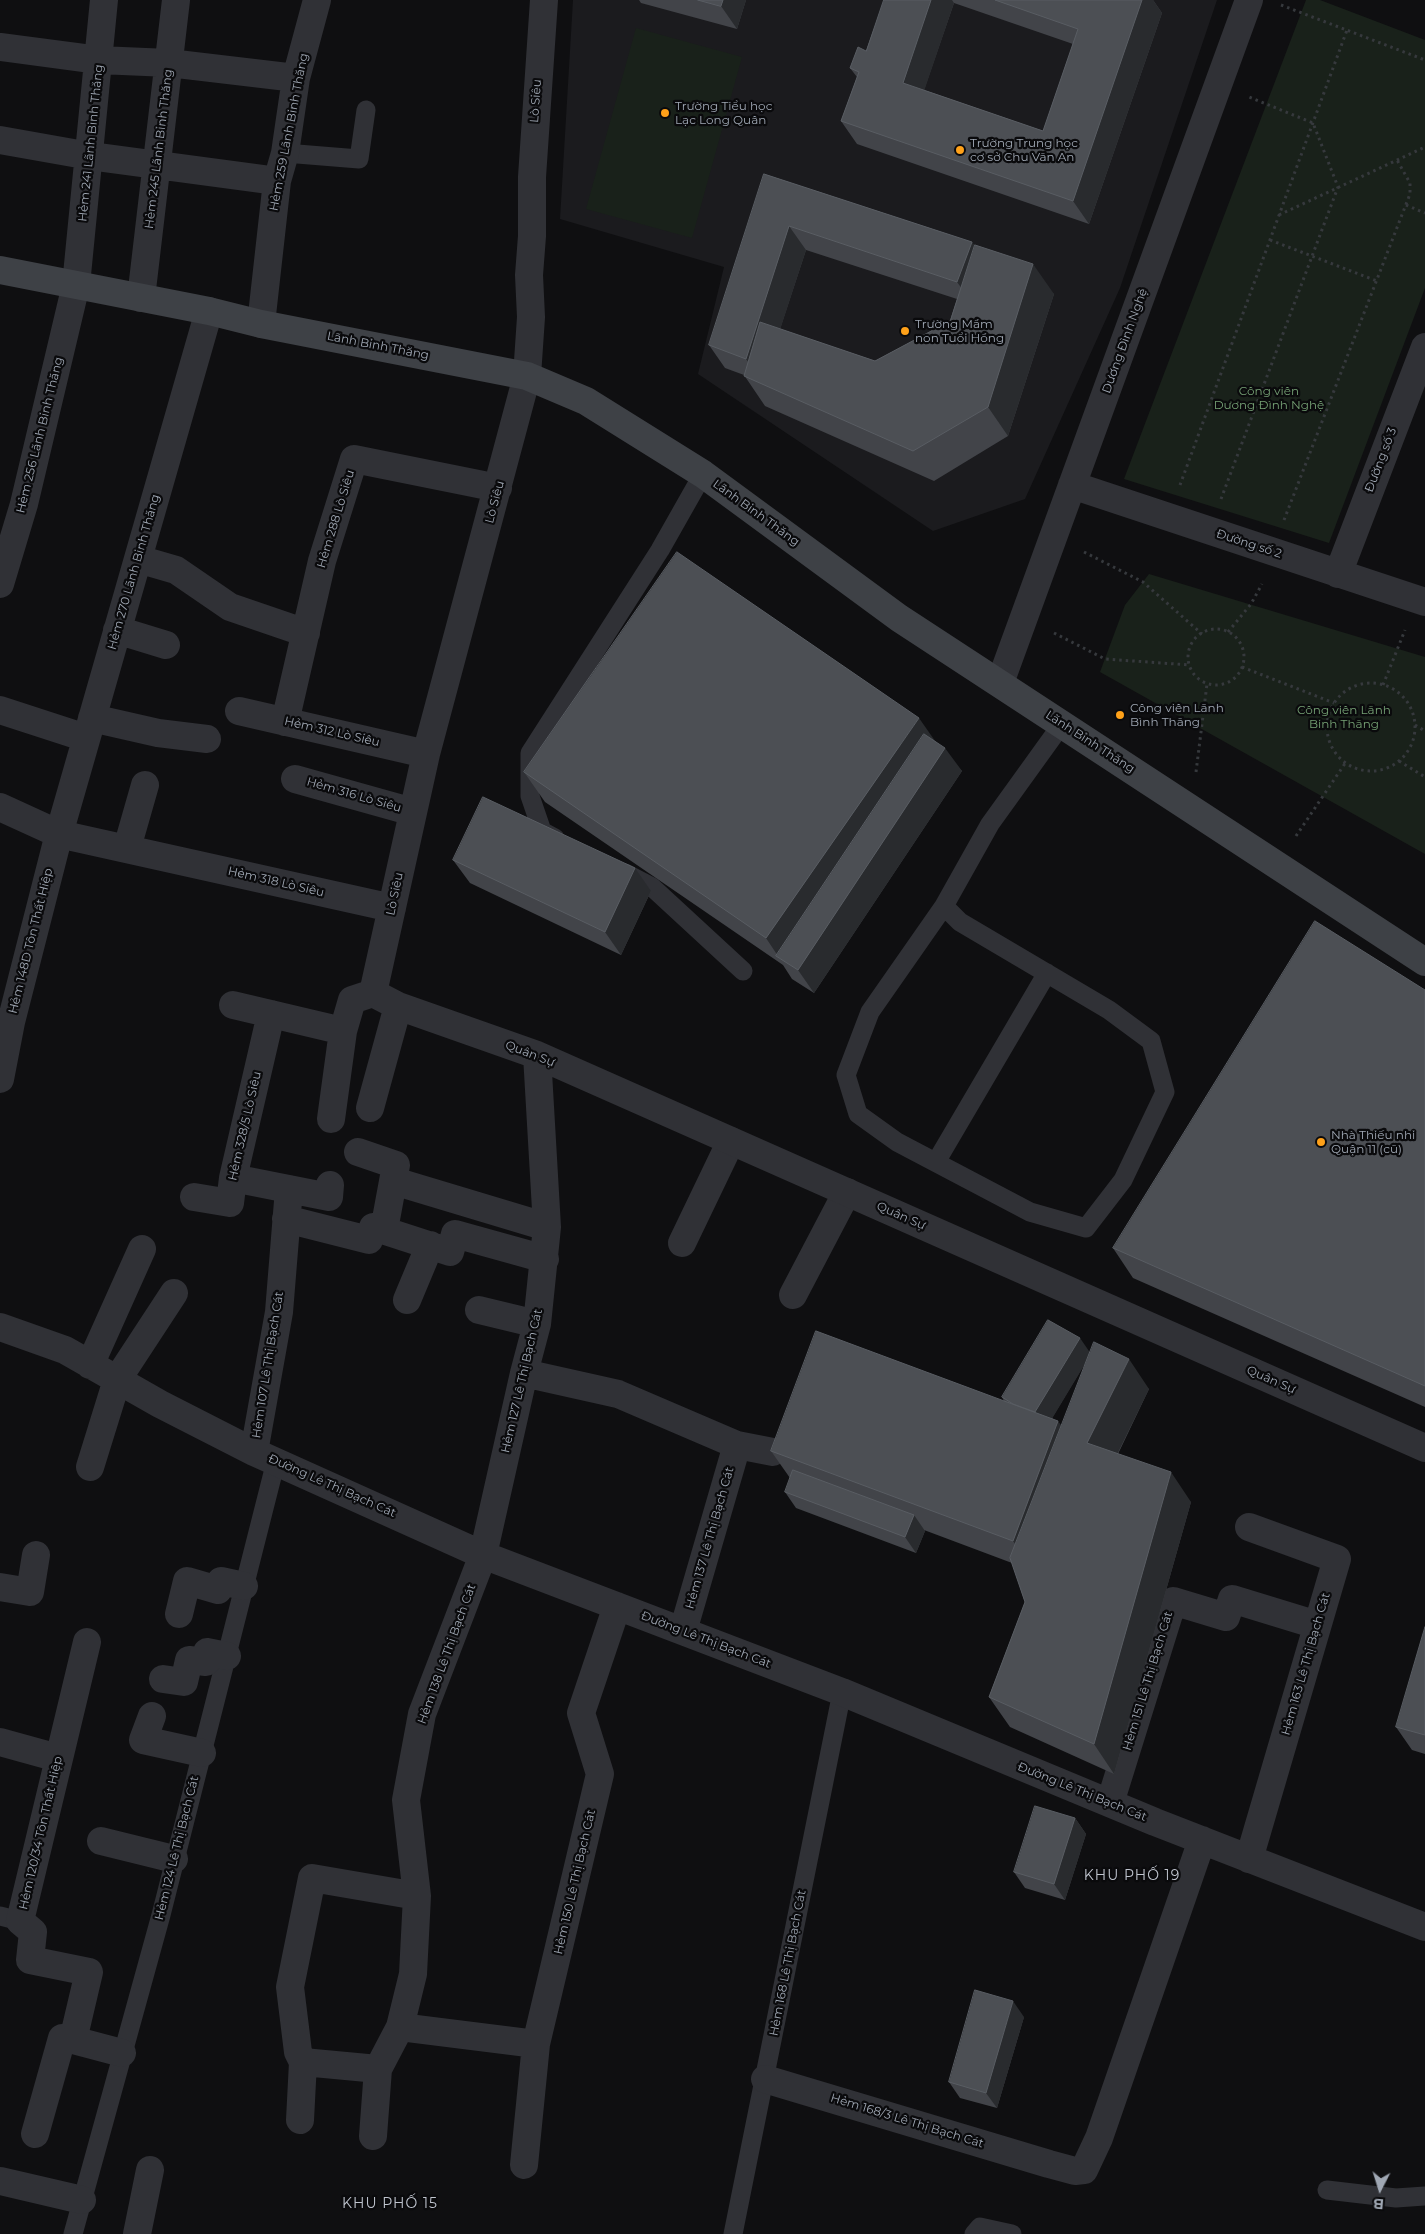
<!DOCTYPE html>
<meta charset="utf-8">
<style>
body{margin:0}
#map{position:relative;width:1425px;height:2234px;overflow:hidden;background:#0f0f11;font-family:Montserrat,sans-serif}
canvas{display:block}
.north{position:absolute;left:1355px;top:2164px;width:50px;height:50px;-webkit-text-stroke:4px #0a0a0c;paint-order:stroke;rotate:185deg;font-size:14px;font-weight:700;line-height:20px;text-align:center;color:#9fa7b3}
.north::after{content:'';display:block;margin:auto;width:18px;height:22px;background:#9fa7b3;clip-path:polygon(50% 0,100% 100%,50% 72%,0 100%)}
</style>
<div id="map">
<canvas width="1425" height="2234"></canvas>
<div class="north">B</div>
</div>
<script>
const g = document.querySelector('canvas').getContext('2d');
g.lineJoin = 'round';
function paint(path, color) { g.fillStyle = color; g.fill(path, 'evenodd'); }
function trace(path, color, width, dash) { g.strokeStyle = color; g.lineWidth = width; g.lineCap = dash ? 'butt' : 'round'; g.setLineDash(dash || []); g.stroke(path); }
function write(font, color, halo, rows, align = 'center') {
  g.font = font + ' Montserrat,sans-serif'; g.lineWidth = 4.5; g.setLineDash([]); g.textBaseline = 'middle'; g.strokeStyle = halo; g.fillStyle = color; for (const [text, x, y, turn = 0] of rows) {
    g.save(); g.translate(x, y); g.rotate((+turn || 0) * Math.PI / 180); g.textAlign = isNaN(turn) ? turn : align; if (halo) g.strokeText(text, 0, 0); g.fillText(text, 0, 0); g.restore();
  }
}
const built = new Path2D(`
 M 573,0 L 1217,0 L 1120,288 L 1025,499 L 933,531 L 698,374 L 724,267 L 560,219 Z`);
const green = new Path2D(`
 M 1306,0 L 1320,0 L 1425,40 L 1425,288 L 1329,543 L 1124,479 Z
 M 636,28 L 742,57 L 692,238 L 586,209 Z
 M 1149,574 L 1425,657 L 1425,854 L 1100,672 L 1125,605 Z`);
const path = new Path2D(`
 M 1281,5 L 1425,60
 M 1406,205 L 1425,213
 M 1279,215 L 1425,147
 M 1270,240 L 1377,281
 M 1180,485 L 1347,30
 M 1221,499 L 1338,187 L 1313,123 L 1249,97
 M 1284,520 L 1410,194 L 1410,183 L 1397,160
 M 1084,552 L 1143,582 L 1202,634
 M1188 657a28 28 0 1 1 56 0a28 28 0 1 1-56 0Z
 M 1228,632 L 1251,604 L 1262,584
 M 1054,633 L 1105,659 L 1190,665
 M 1242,667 L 1334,703
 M1327 727a44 44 0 1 1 88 0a44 44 0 1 1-88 0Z
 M 1383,685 L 1405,630
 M 1415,725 L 1425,731
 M 1399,761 L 1425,777
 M 1196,772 L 1207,684
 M 1296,836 L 1346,762`);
const service = new Path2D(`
 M 285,153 L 359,159 L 366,110
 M 555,838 L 542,831 L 530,796 L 530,753 L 660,550 L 703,474
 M 625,873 L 652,887 L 743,971
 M 944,906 L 960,922 L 1109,1010 L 1151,1041 L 1165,1092 L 1123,1180 L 1086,1228 L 1030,1212 L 897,1142 L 858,1114 L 846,1075 L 870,1012 L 944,906 L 990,824 L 1062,724
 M 936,1162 L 1047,973
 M 0,1916 L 20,1921
 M 1327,2190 L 1396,2198 L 1425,2196
 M 73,2234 L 161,1915 L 276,1461
 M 733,2234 L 842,1692
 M 974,2234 L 980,2227 L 1012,2234`);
const pedestrian = new Path2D(`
 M 682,1243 L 731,1141
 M 793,1295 L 847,1192`);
const minor = new Path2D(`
 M 0,47 L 99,60 L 169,63 L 296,78
 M 0,140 L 90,156 L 277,181
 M 141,298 L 176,0
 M 261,324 L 277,181 L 285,153 L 296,78 L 317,0
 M 1072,485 L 1425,602
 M 138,559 L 176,570 L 230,607 L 306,633
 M 1338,574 L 1425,347
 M 0,584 L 24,504 L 76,285 L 104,0
 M 117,630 L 166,645
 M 1000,683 L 1249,0
 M 0,710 L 86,738
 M 239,711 L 426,754
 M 92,718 L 158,733 L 207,739
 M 285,722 L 322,561 L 354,459 L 498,488
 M 295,779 L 413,812
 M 0,807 L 59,834 L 392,908
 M 127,848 L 145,785
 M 373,993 L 398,1006 L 537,1055 L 1425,1448
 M 373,993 L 426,754 L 527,376 L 531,317 L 529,275 L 532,236 L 532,177 L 544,0
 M 233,1005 L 343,1031 L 352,1000 L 373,993
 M 0,1079 L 11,1022 L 59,834 L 209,311
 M 370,1108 L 398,1006
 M 331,1119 L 343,1031
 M 358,1152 L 396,1165 L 384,1230
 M 233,1178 L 329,1197 L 330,1185
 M 394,1181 L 547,1227
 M 194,1197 L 230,1203 L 233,1178 L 271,1014
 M 286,1219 L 369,1240 L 373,1227 L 450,1252 L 455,1234 L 545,1259
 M 407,1300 L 430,1245
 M 479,1310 L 537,1324
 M 0,1327 L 65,1350 L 160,1404 L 254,1452 L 483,1555 L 842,1692 L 1155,1822 L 1425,1927
 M 90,1365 L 142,1249
 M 524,1373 L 618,1394 L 737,1445 L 773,1452
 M 254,1452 L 279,1312 L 289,1189
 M 90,1467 L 117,1380 L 174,1293
 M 0,1587 L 30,1592 L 36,1555
 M 179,1614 L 187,1581 L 218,1590 L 221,1581 L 244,1586
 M 683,1631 L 737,1445
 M 163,1679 L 184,1682 L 189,1660 L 206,1662 L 207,1652 L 227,1656
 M 152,1716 L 143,1740 L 202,1753
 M 0,1742 L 58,1758
 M 1110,1803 L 1173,1601 L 1226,1617 L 1232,1599 L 1317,1625
 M 101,1841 L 174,1859
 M 1249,1859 L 1337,1559 L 1249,1527
 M 400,2027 L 536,2044
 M 73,2040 L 122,2053
 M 303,2062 L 298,2052 L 290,1987 L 312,1878 L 417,1896
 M 765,2079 L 1049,2164 L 1075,2171 L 1084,2170 L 1099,2138 L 1202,1840
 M 300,2120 L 303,2062 L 378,2069
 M 35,2134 L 62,2038 L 73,2040 L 89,1972 L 30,1960 L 33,1932 L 20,1921 L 87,1642
 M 373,2136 L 378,2069 L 400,2027 L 413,1974 L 417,1896 L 406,1800 L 422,1714 L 483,1555 L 524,1373 L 537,1324 L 547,1227 L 537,1055
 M 524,2165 L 536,2044 L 600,1774 L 581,1713 L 617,1606
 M 0,2181 L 82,2200
 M 137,2234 L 150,2170`);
const secondary = new Path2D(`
 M 0,270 L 209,311 L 261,324 L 527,376 L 586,401 L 703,474 L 899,618 L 1425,962`);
const wall = new Path2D(`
 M 639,0 L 746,0 L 737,29 L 641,3 Z
 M 884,0 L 1153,0 L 1162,13 L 1089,224 L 857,144 L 841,121 L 857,77 L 850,68 L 866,51 ZM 954,3 L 1073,44 L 1043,131 L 924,90 Z
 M 764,174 L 972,242 L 975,247 L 1054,294 L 1008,436 L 934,481 L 765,406 L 744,375 L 725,368 L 709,345 ZM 806,250 L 957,299 L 950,321 L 875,361 L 780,329 Z
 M 936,742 L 962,771 L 814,993 L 792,979 L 783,965 L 545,802 L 524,772 Z
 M 453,860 L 651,891 L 621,955 L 470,883 Z
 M 1425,990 L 1425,1407 L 1133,1278 L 1113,1248 Z
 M 1090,1353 L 1149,1389 L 1118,1454 L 1191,1502 L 1114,1774 L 1010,1727 L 989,1697 L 1025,1602 L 1012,1563 L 924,1530 L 925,1531 L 916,1553 L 796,1508 L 785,1492 L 790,1478 L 771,1451 L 1004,1401 L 1002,1397 ZM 1087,1360 L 1062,1426 L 1052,1418 Z
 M 1425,1627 L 1425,1754 L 1412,1750 L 1396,1727 Z
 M 1075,1818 L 1086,1834 L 1065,1900 L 1025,1888 L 1014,1872 Z
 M 1024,2017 L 997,2108 L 960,2098 L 949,2082 Z`);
const shadedWall = new Path2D(`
 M 723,0 L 746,0 L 737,29 L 721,6 Z
 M 931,0 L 952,0 L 954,3 L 919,106 L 903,83 Z
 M 1142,0 L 1153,0 L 1162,13 L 1089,224 L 1073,201 Z
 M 789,226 L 806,250 L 763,382 L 746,359 Z
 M 972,242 L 988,265 L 974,305 L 957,282 Z
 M 1033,264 L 1054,294 L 1008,436 L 988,407 Z
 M 919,718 L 940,748 L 780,959 L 766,938 Z
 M 945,748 L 962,771 L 814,993 L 798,970 Z
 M 635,868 L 651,891 L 621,955 L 605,932 Z
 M 1080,1338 L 1091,1354 L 1044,1432 L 1032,1416 Z
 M 1129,1359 L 1149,1389 L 1108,1473 L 1087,1443 Z
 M 1058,1421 L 1079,1450 L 1034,1571 L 1013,1541 Z
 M 1171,1472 L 1191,1502 L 1114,1774 L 1094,1744 Z
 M 914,1515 L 925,1531 L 916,1553 L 905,1537 Z
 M 1075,1818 L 1086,1834 L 1065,1900 L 1054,1884 Z
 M 1013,2001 L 1024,2017 L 997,2108 L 986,2093 Z`);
const building = new Path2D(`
 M 698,0 L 723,0 L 721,6 Z
 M 884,0 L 931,0 L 903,83 L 1043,131 L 1078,29 L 995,0 L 1142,0 L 1073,201 L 841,121 L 859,72 L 850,68 L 858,47 L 866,51 Z
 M 764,174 L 972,242 L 957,282 L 789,226 L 746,359 L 709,345 Z
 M 975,245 L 1033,264 L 988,407 L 913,451 L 744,376 L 760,322 L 875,361 L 950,321 Z
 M 677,552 L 919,718 L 766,938 L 524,772 Z
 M 924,734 L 945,748 L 798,970 L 776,956 Z
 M 483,797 L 635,868 L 605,932 L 453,860 Z
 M 1315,921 L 1425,990 L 1425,1386 L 1113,1248 Z
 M 1048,1320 L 1080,1338 L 1035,1412 L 1013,1404 L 1002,1397 Z
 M 816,1331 L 1058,1421 L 1013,1541 L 771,1451 Z
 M 1094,1342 L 1129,1359 L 1087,1443 L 1171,1472 L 1094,1744 L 989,1697 L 1025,1602 L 1010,1558 Z
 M 793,1470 L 914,1515 L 905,1537 L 785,1492 Z
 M 1425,1627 L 1425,1735 L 1396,1727 Z
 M 1035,1806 L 1075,1818 L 1054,1884 L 1014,1872 Z
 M 975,1990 L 1013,2001 L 986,2093 L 949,2082 Z`);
const markers = [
 [665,113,5,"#ffa119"],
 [960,150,5,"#ffa119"],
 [905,331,5,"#ffa119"],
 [1120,715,5,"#ffa119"],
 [1321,1142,5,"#ffa119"]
];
const streetNames = [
 ["Lò Siêu",536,101,-86],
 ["Hẻm 259 Lãnh Binh Thăng",289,132,-79],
 ["Hẻm 241 Lãnh Binh Thăng",91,143,-84],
 ["Hẻm 245 Lãnh Binh Thăng",159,149,-83],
 ["Dương Đình Nghệ",1125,341,-70],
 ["Lãnh Binh Thăng",378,346,11],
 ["Hẻm 256 Lãnh Binh Thăng",40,435,-76],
 ["Đường số 3",1381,460,-69],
 ["Lò Siêu",495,502,-75],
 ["Lãnh Binh Thăng",756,513,36],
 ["Hẻm 288 Lò Siêu",336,519,-73],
 ["Đường số 2",1249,544,18],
 ["Hẻm 270 Lãnh Binh Thăng",134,572,-74],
 ["Hẻm 312 Lò Siêu",332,732,13],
 ["Lãnh Binh Thăng",1090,742,33],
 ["Hẻm 316 Lò Siêu",354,795,16],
 ["Hẻm 318 Lò Siêu",276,882,13],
 ["Lò Siêu",395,894,-78],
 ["Hẻm 148D Tôn Thất Hiệp",31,941,-76],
 ["Quân Sự",530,1054,21],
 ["Hẻm 328/5 Lò Siêu",245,1126,-77],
 ["Quân Sự",901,1216,24],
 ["Hẻm 107 Lê Thị Bạch Cát",268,1365,-81],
 ["Quân Sự",1271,1380,24],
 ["Hẻm 127 Lê Thị Bạch Cát",522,1381,-77],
 ["Đường Lê Thị Bạch Cát",332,1486,24],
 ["Hẻm 137 Lê Thị Bạch Cát",710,1538,-74],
 ["Đường Lê Thị Bạch Cát",706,1640,21],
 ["Hẻm 138 Lê Thị Bạch Cát",447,1654,-70],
 ["Hẻm 163 Lê Thị Bạch Cát",1306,1664,-74],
 ["Hẻm 151 Lê Thị Bạch Cát",1148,1681,-73],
 ["Đường Lê Thị Bạch Cát",1082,1792,22],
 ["Hẻm 120/34 Tôn Thất Hiệp",41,1833,-77],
 ["Hẻm 124 Lê Thị Bạch Cát",177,1848,-76],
 ["Hẻm 150 Lê Thị Bạch Cát",575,1882,-77],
 ["Hẻm 168 Lê Thị Bạch Cát",788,1963,-79],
 ["Hẻm 168/3 Lê Thị Bạch Cát",907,2121,17]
];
const poiNames = [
 ["Trường Tiểu học",675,106],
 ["Lạc Long Quân",675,120],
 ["Trường Trung học",970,143],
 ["cơ sở Chu Văn An",970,157],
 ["Trường Mầm",915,324],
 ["non Tuổi Hồng",915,338],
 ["Công viên Lãnh",1130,708],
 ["Bình Thăng",1130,722],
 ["Nhà Thiếu nhi",1331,1135],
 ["Quận 11 (cũ)",1331,1149]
];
const parkNames = [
 ["Công viên",1269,391],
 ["Dương Đình Nghệ",1269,405],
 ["Công viên Lãnh",1344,710],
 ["Binh Thăng",1344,724]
];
const neighbourhoodNames = [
 ["KHU PHỐ 19",1132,1876],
 ["KHU PHỐ 15",390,2204]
];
paint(built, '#1b1b1e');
paint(green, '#19211a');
trace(path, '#36393d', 3, [2.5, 4]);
trace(service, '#303136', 19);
trace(pedestrian, '#303136', 28);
trace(minor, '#303136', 28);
trace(secondary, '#3e4146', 28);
paint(wall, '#424449');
paint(shadedWall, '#292b2e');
paint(building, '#4c4f54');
trace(building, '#595d63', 1);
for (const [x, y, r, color] of markers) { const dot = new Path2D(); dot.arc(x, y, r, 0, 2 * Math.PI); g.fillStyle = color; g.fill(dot); trace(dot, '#0a0a0c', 2); }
write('12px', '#9fa7b3', '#0a0a0c', streetNames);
write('12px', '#9fa7b3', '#0a0a0c', poiNames, 'left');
write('12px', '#75a074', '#0a0a0c', parkNames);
g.letterSpacing = '1px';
write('14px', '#c0c5cf', '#0a0a0c', neighbourhoodNames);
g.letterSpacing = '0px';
</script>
